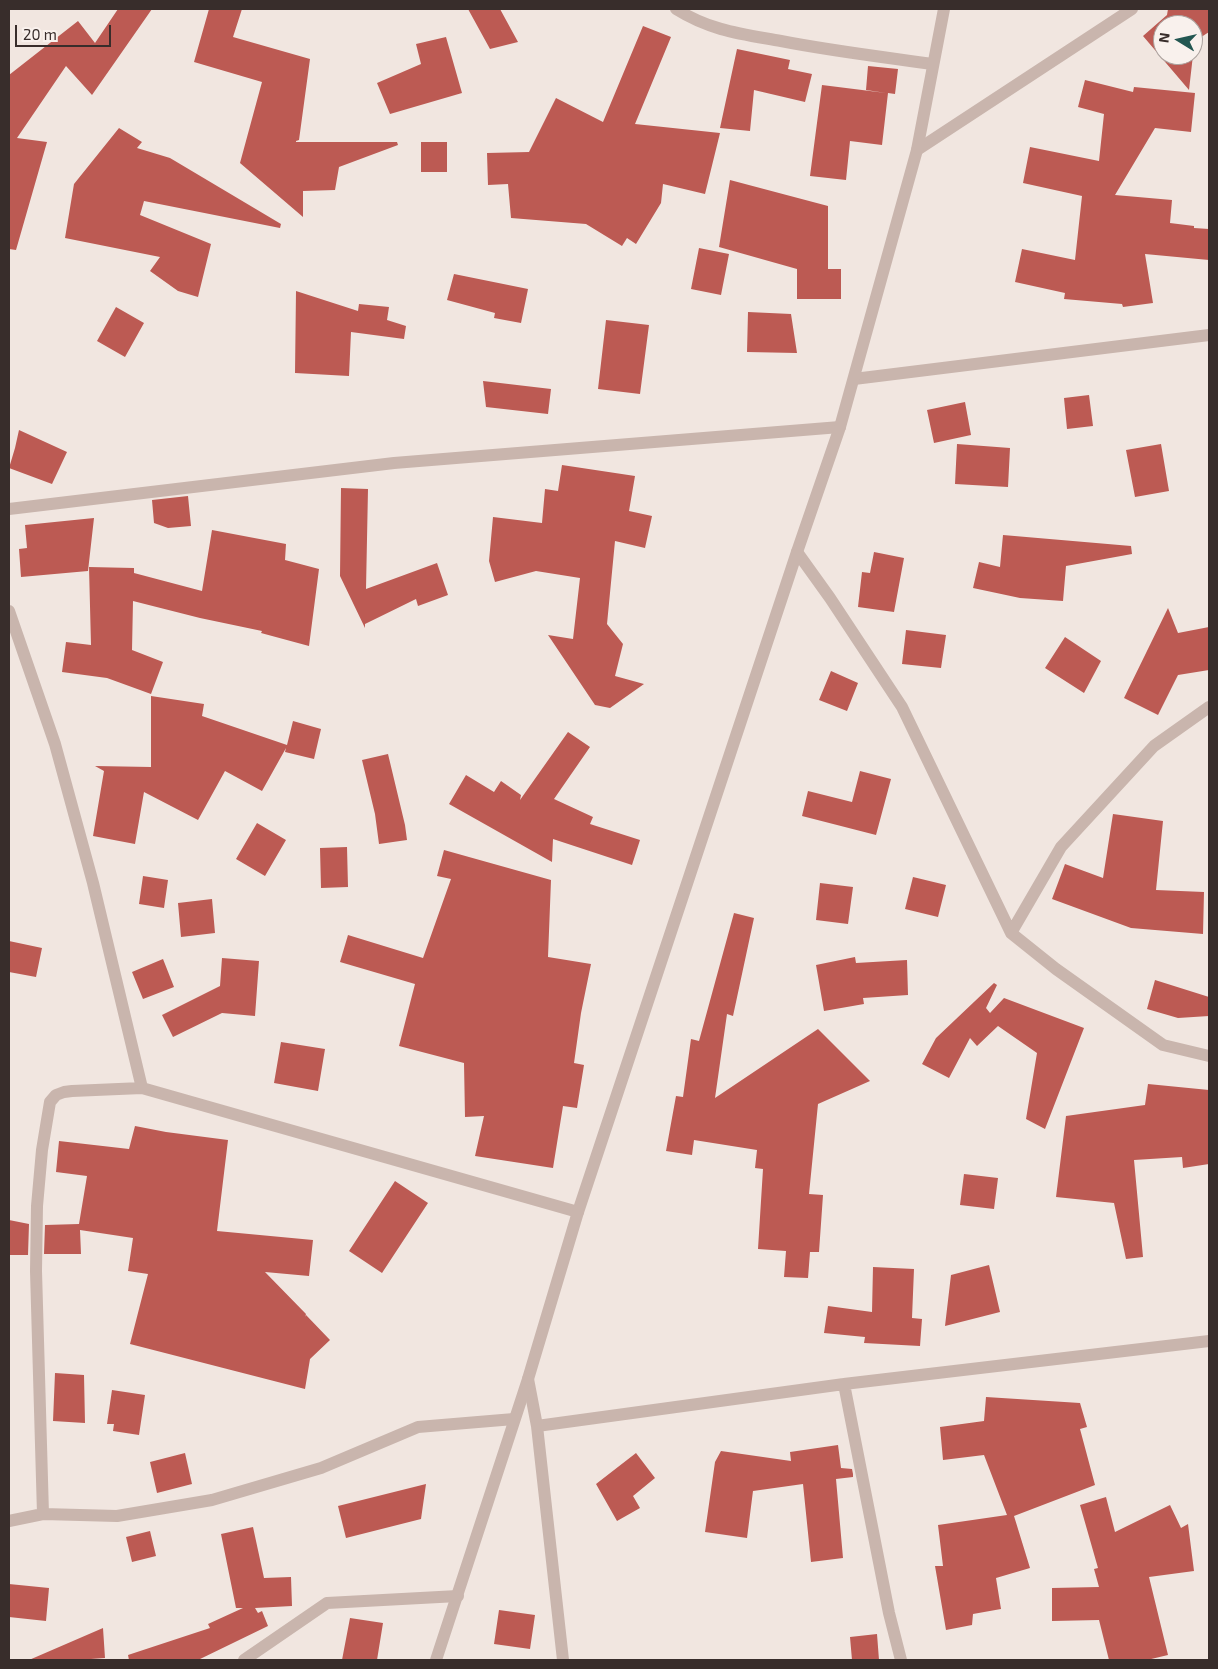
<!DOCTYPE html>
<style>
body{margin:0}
#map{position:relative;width:1218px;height:1669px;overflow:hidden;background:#f1e6e0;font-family:"Exo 2",sans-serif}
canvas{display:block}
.frame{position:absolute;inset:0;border:10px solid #382d2b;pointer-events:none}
.north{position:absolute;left:1153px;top:15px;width:50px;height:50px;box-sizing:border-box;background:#f9f1ed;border:1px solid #aca39f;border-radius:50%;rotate:279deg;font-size:14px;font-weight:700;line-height:20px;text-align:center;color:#382d2b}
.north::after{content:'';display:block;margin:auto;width:18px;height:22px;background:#235651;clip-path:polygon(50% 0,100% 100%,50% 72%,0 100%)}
.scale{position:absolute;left:15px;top:25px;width:96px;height:22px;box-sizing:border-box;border:2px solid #382d2b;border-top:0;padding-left:6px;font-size:15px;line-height:18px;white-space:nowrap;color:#382d2b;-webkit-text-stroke:4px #f9f1ed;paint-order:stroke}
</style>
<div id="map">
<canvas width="1218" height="1669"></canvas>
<div class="frame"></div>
<div class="north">N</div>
<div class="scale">20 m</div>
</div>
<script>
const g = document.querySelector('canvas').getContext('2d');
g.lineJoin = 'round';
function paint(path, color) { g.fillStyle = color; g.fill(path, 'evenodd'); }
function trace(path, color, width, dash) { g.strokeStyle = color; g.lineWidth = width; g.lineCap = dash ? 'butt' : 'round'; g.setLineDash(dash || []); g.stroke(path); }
const building = new Path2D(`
 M 118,9 L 152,9 L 92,95 L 66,66 L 17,138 L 47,142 L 16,250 L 9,249 L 9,75 L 78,21 L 95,43 Z
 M 209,9 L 242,9 L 233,37 L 310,59 L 299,140 L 296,141 L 296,142 L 397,142 L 398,145 L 339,167 L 335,190 L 303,191 L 303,217 L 240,163 L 262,82 L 194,62 Z
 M 468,9 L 500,9 L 518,42 L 490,49 Z
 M 1168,9 L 1209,9 L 1209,32 L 1195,41 L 1193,54 L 1193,25 L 1163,25 L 1163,55 L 1193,55 L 1189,90 L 1143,36 L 1167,15 Z
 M 643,26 L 671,37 L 635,124 L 720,133 L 705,194 L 663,184 L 661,203 L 636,244 L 627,238 L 622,246 L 586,224 L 511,218 L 508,184 L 488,185 L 487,153 L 529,152 L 556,98 L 603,122 Z
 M 446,37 L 462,93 L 390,114 L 377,83 L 421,64 L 416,44 Z
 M 737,49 L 790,60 L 788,69 L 812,74 L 805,102 L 754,90 L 750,131 L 720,128 Z
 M 868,66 L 898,69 L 895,94 L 888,93 L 882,145 L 850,141 L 846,180 L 810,176 L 822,85 L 886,93 L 866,90 Z
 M 1085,80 L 1133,92 L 1134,87 L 1195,93 L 1191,132 L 1155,128 L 1115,195 L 1172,200 L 1170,223 L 1194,226 L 1194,228 L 1209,229 L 1209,260 L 1145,254 L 1153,303 L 1123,307 L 1122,304 L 1064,299 L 1065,293 L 1015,282 L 1022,249 L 1075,260 L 1082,196 L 1023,183 L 1030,147 L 1099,161 L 1104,114 L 1078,107 Z
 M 119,128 L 142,142 L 137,148 L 170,158 L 281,224 L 280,228 L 144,201 L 140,215 L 211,244 L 198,297 L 178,291 L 150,271 L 160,257 L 65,238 L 74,184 Z
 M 421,142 L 447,142 L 447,172 L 421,172 Z
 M 730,180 L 828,206 L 828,269 L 841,269 L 841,299 L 797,299 L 797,269 L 719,247 Z
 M 699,248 L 729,254 L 721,295 L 691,289 Z
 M 454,274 L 528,289 L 521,323 L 494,318 L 495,313 L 447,300 Z
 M 296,291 L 358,311 L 359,304 L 389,307 L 387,320 L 406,326 L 404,339 L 351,332 L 349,376 L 295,373 Z
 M 116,307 L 144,323 L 125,357 L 97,341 Z
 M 748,312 L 791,314 L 797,353 L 747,352 Z
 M 606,320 L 649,325 L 640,394 L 598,389 Z
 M 483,381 L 551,389 L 548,414 L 486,407 Z
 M 1089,395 L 1093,426 L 1067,429 L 1064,398 Z
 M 965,402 L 971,435 L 934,443 L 927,410 Z
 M 19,430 L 67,452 L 52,484 L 9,468 L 15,448 Z
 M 957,444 L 1010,448 L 1008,487 L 955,484 Z
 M 1161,444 L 1169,491 L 1135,497 L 1126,450 Z
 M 562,465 L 635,476 L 629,511 L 652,516 L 645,548 L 615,541 L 607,624 L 623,644 L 615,676 L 644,684 L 610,708 L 595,705 L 548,635 L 573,639 L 580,578 L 536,571 L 495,582 L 489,561 L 493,517 L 542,523 L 545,489 L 558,491 Z
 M 341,488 L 368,489 L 366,589 L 437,563 L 448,595 L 418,606 L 416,599 L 365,624 L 365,628 L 340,576 Z
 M 188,496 L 191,526 L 168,528 L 154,523 L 152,500 Z
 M 94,518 L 88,571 L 21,577 L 19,549 L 27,548 L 25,525 Z
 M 212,530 L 286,544 L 285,560 L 319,569 L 309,646 L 261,633 L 262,631 L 200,618 L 133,601 L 132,650 L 163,662 L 151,694 L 107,678 L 62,672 L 66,642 L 91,645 L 89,567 L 134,568 L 134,573 L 202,591 Z
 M 1003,535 L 1131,546 L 1132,554 L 1066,566 L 1063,601 L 1020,598 L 973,588 L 979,562 L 1000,567 Z
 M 874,552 L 904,558 L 894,612 L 858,607 L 862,572 L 870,573 Z
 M 1168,608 L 1178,633 L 1209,627 L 1209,670 L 1178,675 L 1158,715 L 1124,698 Z
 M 906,630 L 946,635 L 941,668 L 902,664 Z
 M 1065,637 L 1101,661 L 1084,693 L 1045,668 Z
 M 831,671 L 858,683 L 847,711 L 819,700 Z
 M 151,696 L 204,704 L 202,716 L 287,745 L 293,721 L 321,729 L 314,759 L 285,752 L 286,748 L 262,791 L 225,771 L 198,820 L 144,792 L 135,844 L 93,836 L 104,771 L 95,766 L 151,767 Z
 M 568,732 L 590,747 L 554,799 L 593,817 L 590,824 L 640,840 L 632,865 L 553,839 L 552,862 L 449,804 L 466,775 L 494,792 L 501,781 L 521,795 L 520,800 Z
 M 388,754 L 405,825 L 407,840 L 379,844 L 375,814 L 362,760 Z
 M 860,771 L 891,779 L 876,835 L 802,816 L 808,791 L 852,802 Z
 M 1113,814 L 1163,821 L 1156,890 L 1204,892 L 1203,934 L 1131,928 L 1052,899 L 1065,864 L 1103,878 Z
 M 257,823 L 286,840 L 265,876 L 236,859 Z
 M 347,847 L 348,887 L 321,888 L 320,848 Z
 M 444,850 L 551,880 L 548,957 L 591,964 L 581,1013 L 574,1063 L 584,1065 L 577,1108 L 563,1106 L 553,1168 L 475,1156 L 484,1116 L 465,1117 L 464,1063 L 399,1046 L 415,984 L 340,962 L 348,935 L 423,958 L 451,879 L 437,876 Z
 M 143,876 L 168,880 L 164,908 L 139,904 Z
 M 913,877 L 946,885 L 938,917 L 905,909 Z
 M 820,883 L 853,887 L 848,924 L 816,920 Z
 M 212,899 L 215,933 L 181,937 L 178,903 Z
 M 734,913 L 754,918 L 733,1016 L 727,1014 L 715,1098 L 818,1029 L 870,1081 L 818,1104 L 809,1194 L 823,1195 L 819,1252 L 810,1252 L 808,1278 L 784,1277 L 786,1251 L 758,1249 L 763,1169 L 755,1168 L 757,1150 L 694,1140 L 692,1155 L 666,1151 L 676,1096 L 683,1097 L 691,1039 L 699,1041 Z
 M 9,941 L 42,948 L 36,977 L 9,972 Z
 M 855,957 L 856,963 L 907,960 L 908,995 L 863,998 L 864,1004 L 824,1011 L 816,965 Z
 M 222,958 L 259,961 L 255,1016 L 222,1013 L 173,1037 L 162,1015 L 220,986 Z
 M 163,959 L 174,987 L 143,999 L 132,972 Z
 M 1155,980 L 1209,997 L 1209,1016 L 1178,1018 L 1147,1009 Z
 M 994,983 L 997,985 L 986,1008 L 990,1013 L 1004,998 L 1084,1028 L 1045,1129 L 1026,1119 L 1037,1053 L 998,1026 L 977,1046 L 970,1038 L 949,1078 L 922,1064 L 936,1038 Z
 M 281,1042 L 325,1049 L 318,1091 L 274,1083 Z
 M 1148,1084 L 1209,1090 L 1209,1164 L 1183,1168 L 1182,1157 L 1134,1160 L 1143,1257 L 1126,1259 L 1114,1203 L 1056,1197 L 1066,1116 L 1145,1105 Z
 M 135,1126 L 166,1132 L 228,1140 L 217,1231 L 313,1240 L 309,1276 L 265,1272 L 306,1314 L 305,1317 L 306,1315 L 330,1340 L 310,1359 L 305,1389 L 130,1344 L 148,1274 L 128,1271 L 133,1238 L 80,1230 L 81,1254 L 44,1254 L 45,1225 L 79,1224 L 87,1176 L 56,1172 L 59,1141 L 129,1149 Z
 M 964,1174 L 998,1178 L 994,1209 L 960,1205 Z
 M 395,1181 L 428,1203 L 382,1273 L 349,1251 Z
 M 9,1220 L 29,1224 L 28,1255 L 9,1255 Z
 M 989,1265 L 1000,1312 L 945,1326 L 951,1275 Z
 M 873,1267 L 914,1269 L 912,1318 L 922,1319 L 920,1346 L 864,1343 L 865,1337 L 824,1333 L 828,1306 L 872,1312 Z
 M 55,1373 L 84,1375 L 85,1423 L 53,1421 Z
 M 112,1390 L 145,1395 L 139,1435 L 113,1431 L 114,1424 L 107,1424 Z
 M 986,1397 L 1080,1403 L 1087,1427 L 1080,1429 L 1095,1485 L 1014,1516 L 1030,1568 L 996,1578 L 1001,1609 L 973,1614 L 972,1625 L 946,1630 L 935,1566 L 943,1566 L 938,1525 L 1007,1515 L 984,1455 L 943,1460 L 940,1427 L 984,1421 Z
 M 838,1445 L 841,1468 L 852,1469 L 853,1474 L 853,1477 L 836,1479 L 843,1558 L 811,1562 L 803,1484 L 753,1491 L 747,1538 L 705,1532 L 715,1462 L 721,1451 L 791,1461 L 790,1452 Z
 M 185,1453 L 192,1484 L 157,1493 L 150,1462 Z
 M 636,1453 L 655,1478 L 633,1496 L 640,1508 L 617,1521 L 596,1484 Z
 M 426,1484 L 421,1519 L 346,1538 L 338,1506 Z
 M 1106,1497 L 1115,1532 L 1170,1505 L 1181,1528 L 1188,1524 L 1194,1571 L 1149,1577 L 1168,1655 L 1147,1660 L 1109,1660 L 1099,1620 L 1052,1621 L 1052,1588 L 1099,1587 L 1094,1569 L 1098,1568 L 1080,1505 Z
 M 253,1527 L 264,1578 L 291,1577 L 292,1606 L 255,1608 L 258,1613 L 262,1611 L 268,1626 L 198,1660 L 129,1660 L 128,1655 L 210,1628 L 208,1624 L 243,1608 L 236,1608 L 221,1534 Z
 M 150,1531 L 156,1556 L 132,1562 L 126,1537 Z
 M 9,1584 L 49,1588 L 46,1621 L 9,1617 Z
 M 499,1610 L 535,1615 L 530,1649 L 494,1644 Z
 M 350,1618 L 383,1623 L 377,1660 L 342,1660 Z
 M 103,1628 L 105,1658 L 77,1660 L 29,1660 Z
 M 877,1634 L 879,1660 L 852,1660 L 850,1637 Z`);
const minor = new Path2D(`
 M 676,9 C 711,31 742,34 781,41 C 832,51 883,57 933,64
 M 917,150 L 1132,9
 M 854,379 L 1209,335
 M 9,509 L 394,463 L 840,427
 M 797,552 L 830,598 L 902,707 L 1011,933 L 1056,969 L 1163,1045 L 1209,1056
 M 9,611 L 55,744 L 93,883 L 142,1088
 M 1011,933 L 1061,847 L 1154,746 L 1209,707
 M 528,1379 L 537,1426 L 563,1660
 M 844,1384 L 889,1613 L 901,1660
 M 537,1426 L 844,1384 L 1209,1341
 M 43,1514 L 36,1271 L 37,1206 L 42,1150 L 50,1102 L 56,1095 L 64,1092 L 72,1091 L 142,1088 L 578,1212
 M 9,1521 L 43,1514 L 117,1516 L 212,1500 L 321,1468 L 418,1427 L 514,1419
 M 244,1660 L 327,1603 L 458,1596`);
const tertiary = new Path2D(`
 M 436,1660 L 528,1379 L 578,1212 L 797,552 L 840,427 L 917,150 L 944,9`);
paint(building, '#bc5a53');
trace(minor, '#c9b5ad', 12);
trace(tertiary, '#c9b5ad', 12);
</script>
